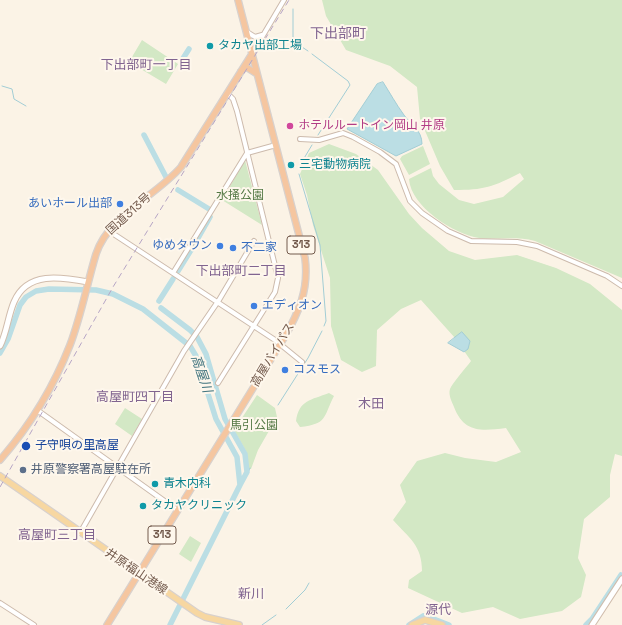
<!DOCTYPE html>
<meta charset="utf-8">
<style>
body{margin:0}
canvas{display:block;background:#fbf3e6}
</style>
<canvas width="622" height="625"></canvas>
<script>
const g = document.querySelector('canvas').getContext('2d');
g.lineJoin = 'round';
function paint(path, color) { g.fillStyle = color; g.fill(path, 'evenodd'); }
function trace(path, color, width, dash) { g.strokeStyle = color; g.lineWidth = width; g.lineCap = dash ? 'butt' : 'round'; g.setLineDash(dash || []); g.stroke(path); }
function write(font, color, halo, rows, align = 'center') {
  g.font = font + ' "Space Grotesk","Noto Sans JP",sans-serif'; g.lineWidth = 4; g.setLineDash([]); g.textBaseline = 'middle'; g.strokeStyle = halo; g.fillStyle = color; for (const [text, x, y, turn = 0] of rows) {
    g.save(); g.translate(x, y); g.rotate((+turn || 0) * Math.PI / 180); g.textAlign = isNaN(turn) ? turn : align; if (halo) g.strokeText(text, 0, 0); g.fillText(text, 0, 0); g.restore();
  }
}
const green = new Path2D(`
 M 322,0 L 622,0 L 622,278 L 535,241 C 516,236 498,240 479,238 C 454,234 411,207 409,179 L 431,168 L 433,176 L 439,184 L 459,200 L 474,204 L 503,197 L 524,179 L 520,173 C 493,187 484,190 454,190 L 440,166 L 420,119 L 417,87 L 390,66 L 346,50 L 326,16 Z
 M 142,40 L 178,64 L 166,84 L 129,62 Z
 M 329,144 L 356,154 L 378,170 L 409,214 L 422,228 L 449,251 L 475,260 L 517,255 L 556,268 L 590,284 L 622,310 L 622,456 L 615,454 L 610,475 L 610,497 L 584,519 L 578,558 L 586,575 L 581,597 L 562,611 L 520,619 L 493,607 L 462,613 L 408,588 L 409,580 L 422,571 C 422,545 409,538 393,520 L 406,502 L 400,485 L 417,461 L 445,453 L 465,458 L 496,462 L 521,452 L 506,428 C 481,431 464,433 454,407 C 452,402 448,395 450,389 C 453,382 466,368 471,361 L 455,338 L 421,300 L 401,309 L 377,330 L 376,366 L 362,372 L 341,360 L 331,326 L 330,278 L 313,225 L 307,195 L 300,174 L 309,153 Z
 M 423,146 L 430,164 L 409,175 L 400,159 L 402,156 Z
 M 245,160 L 262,225 L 222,200 Z
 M 329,393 L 334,396 C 323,417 328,424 300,427 L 296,421 C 299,400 311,400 329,393 Z
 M 257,395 L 275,408 L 277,417 L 258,450 L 251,469 L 249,469 L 246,451 L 234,430 Z
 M 125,408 L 142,419 L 132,436 L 115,424 Z
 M 190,536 L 201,543 L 191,562 L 179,554 Z`);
const water = new Path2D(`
 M 383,82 C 390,93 396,104 404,115 C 411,125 422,130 422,144 L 396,156 L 347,129 L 377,84 Z
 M 462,332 L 470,341 L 468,349 L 464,352 L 448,343 Z`);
const stream = new Path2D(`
 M 293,9 L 293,41 L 308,51
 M 312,54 L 348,81 L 350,85 L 318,135
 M 2,86 L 12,89 L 14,99 L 26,106
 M 324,126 L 328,129 L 342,126
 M 300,165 L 312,145
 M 299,174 L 320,245 L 326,321 L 324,326
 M 278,405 L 308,358 L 322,331
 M 247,475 L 250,468
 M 286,609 L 305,590 L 309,583
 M 262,625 L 276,615`);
const river = new Path2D(`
 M 182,60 L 189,49
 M 144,135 L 166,177
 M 178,190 L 209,209
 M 193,247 L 210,217
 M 178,271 L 191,250
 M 159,301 L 173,279
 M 161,308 L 190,330 L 197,337 L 206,354 L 225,419 L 245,454 L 247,472 L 240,485
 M 0,353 L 8,339 L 20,305 L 26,297 L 36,291 L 49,289 L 96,290 L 113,294 L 143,309 L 190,346 L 196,356 L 216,419 L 237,457 L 240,485 L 170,625
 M 426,616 L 449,625
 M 409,625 L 423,616
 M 586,625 L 592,619 L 621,575`);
const tertiary = new Path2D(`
 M 247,32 L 255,37 L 262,35
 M 252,54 L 284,0
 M 300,139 L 319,140 L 343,133 L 353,137 L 380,152 L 396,164 L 410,201 L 422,213 L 448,231 L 471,241 L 517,242 L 537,246 L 607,276 L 622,286
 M 109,231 L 275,340 L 302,362
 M 173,273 L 247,153 L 276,145
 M 218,383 L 275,292 L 278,278 L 237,111 L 233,99 L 227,93
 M 37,410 L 177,510
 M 80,533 L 184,351 L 219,300 L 254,241
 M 0,603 L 34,625`);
const secondary = new Path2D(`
 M 0,346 C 7,332 8,316 14,302 C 27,271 61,277 88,282
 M 592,625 L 622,579`);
const primary = new Path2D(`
 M 0,476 L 197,613 L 205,617 L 239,625
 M 412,625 L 425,620 L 442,625`);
const trunk = new Path2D(`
 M 241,71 L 246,67 L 257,74
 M 0,460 C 29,427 54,386 70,345 C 81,316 87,284 96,254 C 109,215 155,197 181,167 L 252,54
 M 107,625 L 284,338 C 299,312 309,290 305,258 L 238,0`);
const rail = new Path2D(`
 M 0,487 L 113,287 L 289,0`);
const markers = [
 [210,46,4,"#0f9aa8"],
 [290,126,4,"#d1479c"],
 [291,165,4,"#0f9aa8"],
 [120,204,4,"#3f7fe0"],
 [220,246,4,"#3f7fe0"],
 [233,248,4,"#3f7fe0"],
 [254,306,4,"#3f7fe0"],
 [285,370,4,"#3f7fe0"],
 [26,446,5,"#1a4fb4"],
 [23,470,4,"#5c6f8a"],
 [155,484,4,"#0f9aa8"],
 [143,506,4,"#0f9aa8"]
];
const shields = [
 [301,245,28],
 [162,535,28]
];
const shieldNames = [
 ["313",301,245],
 ["313",162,535]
];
const cultureNames = [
 ["タカヤ出部工場",218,46],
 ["三宅動物病院",299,165],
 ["青木内科",163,484],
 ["タカヤクリニック",151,506]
];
const hotelNames = [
 ["ホテルルートイン岡山 井原",298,126]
];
const parkNames = [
 ["水掻公園",240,196],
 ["馬引公園",254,426]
];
const shopNames = [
 ["あいホール出部",112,204,"right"],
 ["ゆめタウン",212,246,"right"],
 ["不二家",241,248],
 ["エディオン",262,306],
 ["コスモス",293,370]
];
const streetNames = [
 ["国道313号",129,214,-42],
 ["高屋バイパス",273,355,-59],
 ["井原福山港線",136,572,34]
];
const transitNames = [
 ["子守唄の里高屋",35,446]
];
const serviceNames = [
 ["井原警察署高屋駐在所",31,470]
];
const neighbourhoodNames = [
 ["下出部町一丁目",146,65],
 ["下出部町二丁目",241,271],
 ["高屋町四丁目",135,397],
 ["木田",371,404],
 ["高屋町三丁目",57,535],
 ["新川",251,594],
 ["源代",438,610]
];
const waterNames = [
 ["高屋川",201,374,71]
];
const quarterNames = [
 ["下出部町",338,34]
];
paint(green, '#d3e8c5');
paint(water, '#bbdee4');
trace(water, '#a2cdd5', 1);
trace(stream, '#a2cdd5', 1);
trace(river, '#bbdee4', 5.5);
trace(tertiary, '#cdbbad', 6);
trace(secondary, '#d1bdad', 7);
trace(primary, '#d8d1cd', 8);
trace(trunk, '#d8d1cd', 8);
trace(tertiary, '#fff', 4);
trace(secondary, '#fff', 5);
trace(primary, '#f7d7a1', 5.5);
trace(trunk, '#f5c6a0', 5.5);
trace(rail, '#b6a5c5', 1, [6, 4]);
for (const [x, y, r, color] of markers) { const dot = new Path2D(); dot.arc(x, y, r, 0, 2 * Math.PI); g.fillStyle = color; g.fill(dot); trace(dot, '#fef7ec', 1.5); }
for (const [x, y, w] of shields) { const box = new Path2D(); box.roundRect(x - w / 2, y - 9, w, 18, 3); g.fillStyle = '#fef7ec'; g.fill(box); trace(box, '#735a4c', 1); }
write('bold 11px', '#735a4c', null, shieldNames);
write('12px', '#0d838f', '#fef7ec', cultureNames, 'left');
write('12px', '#b23c85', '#fef7ec', hotelNames, 'left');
write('12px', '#547844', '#fef7ec', parkNames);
write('12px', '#366cbe', '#fef7ec', shopNames, 'left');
write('12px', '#735a4c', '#fef7ec', streetNames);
write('12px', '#164399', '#fef7ec', transitNames, 'left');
write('12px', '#4e5e75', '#fef7ec', serviceNames, 'left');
write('13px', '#816490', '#fef7ec', neighbourhoodNames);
write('italic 13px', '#43757f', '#fef7ec', waterNames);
write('14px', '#816490', '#fef7ec', quarterNames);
</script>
